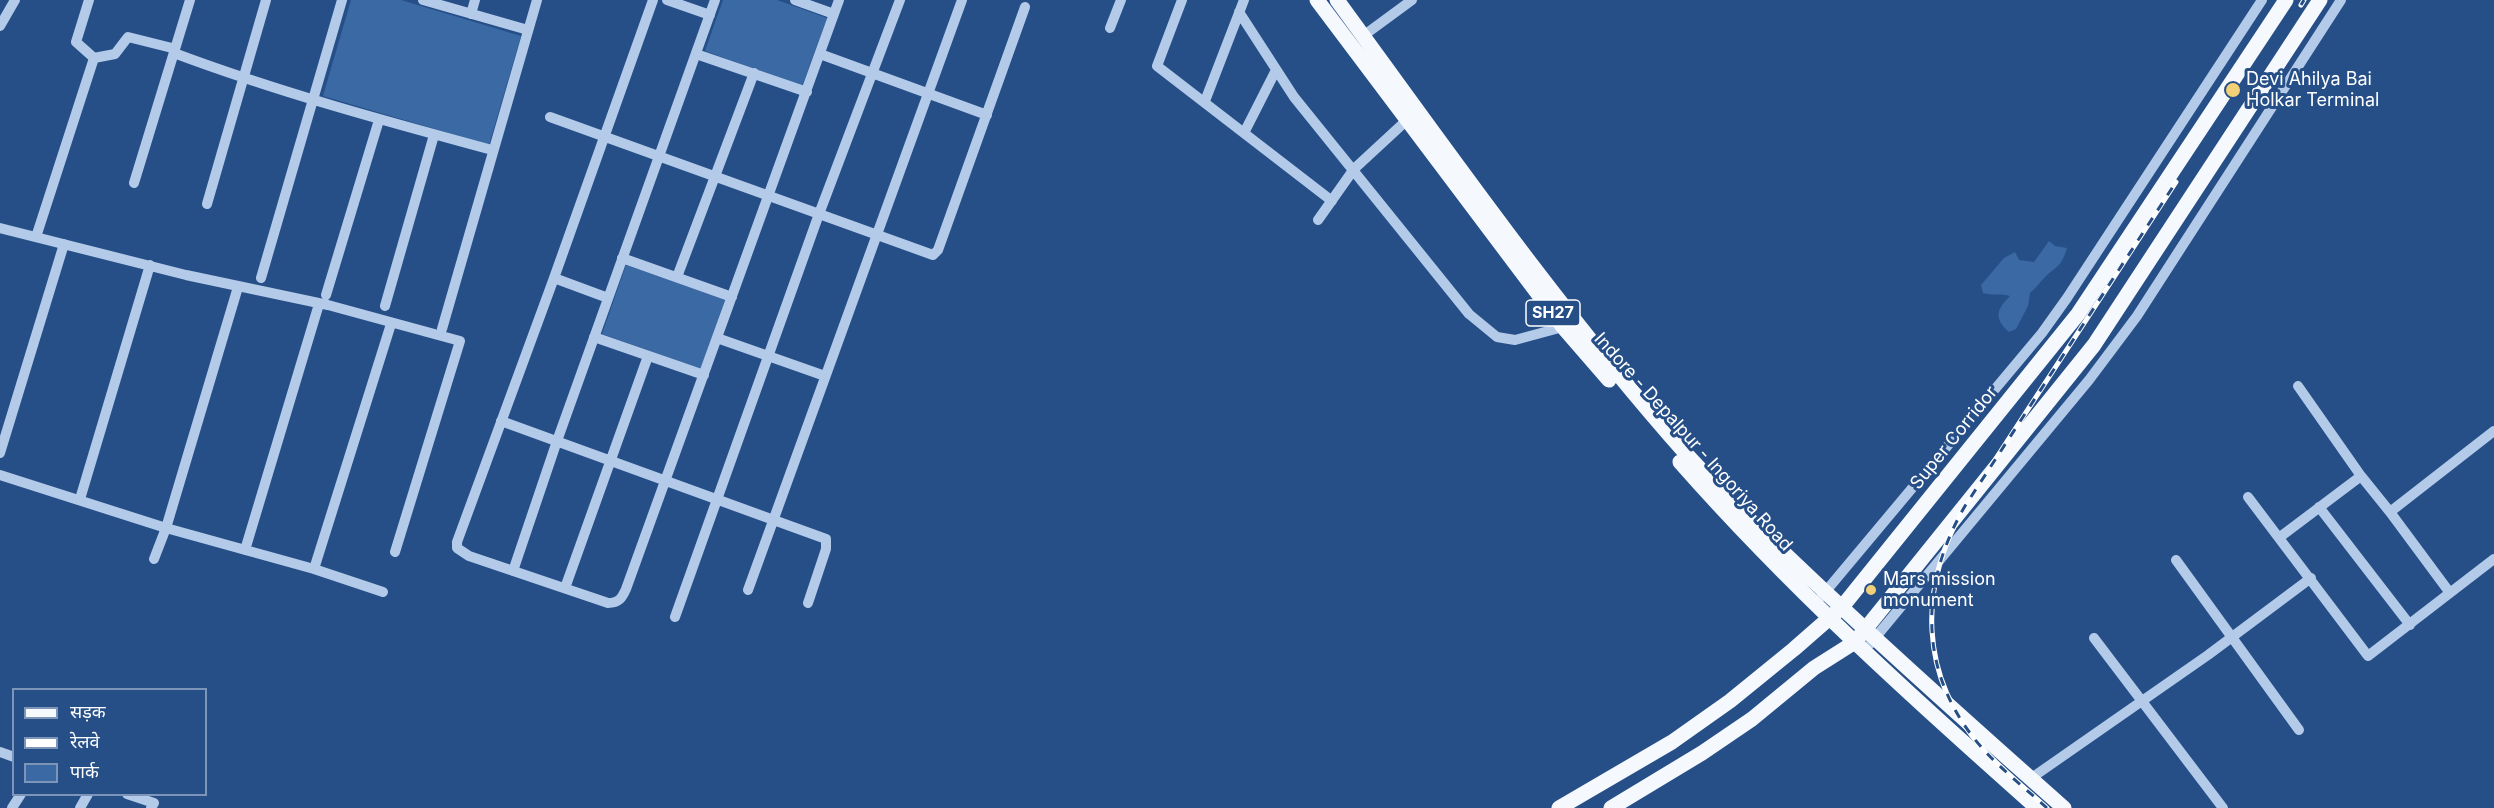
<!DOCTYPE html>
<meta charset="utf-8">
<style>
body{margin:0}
#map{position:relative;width:2494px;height:808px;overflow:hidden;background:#264f88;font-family:Inter,"Noto Sans Devanagari",sans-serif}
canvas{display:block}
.legend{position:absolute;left:12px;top:688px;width:195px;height:108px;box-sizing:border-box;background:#264f88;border:2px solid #7d95b8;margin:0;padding:8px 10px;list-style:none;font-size:18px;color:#fff}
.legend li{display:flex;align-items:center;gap:12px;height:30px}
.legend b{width:30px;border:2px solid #7d95b8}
</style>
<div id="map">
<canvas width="2494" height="808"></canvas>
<ul class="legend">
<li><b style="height:8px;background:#f5f9fe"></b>सड़क</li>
<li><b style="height:8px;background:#fff"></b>रेलवे</li>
<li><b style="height:16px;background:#3b69a4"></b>पार्क</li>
</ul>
</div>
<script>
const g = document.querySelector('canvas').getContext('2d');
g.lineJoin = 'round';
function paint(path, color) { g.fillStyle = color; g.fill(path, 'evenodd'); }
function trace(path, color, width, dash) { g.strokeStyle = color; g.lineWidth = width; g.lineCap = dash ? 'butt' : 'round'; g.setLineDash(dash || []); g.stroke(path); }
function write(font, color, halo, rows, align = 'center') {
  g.font = font + ' Inter,sans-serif'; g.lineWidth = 6; g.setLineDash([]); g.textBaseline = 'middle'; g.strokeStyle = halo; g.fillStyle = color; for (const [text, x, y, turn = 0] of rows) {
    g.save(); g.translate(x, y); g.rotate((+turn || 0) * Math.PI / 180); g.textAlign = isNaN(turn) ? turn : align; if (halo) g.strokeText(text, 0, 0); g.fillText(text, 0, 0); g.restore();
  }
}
const green = new Path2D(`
 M 351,0 L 401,0 L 521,36 L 489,145 L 323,96 Z
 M 723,0 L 777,0 L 827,18 L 802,86 L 705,51 Z
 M 2049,241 L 2055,246 L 2067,248 C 2061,266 2060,264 2047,275 C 2041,281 2037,287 2030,293 L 2028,306 L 2016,329 L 2009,332 C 1993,318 1997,309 2010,296 C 2001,293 1993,296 1983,293 L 1981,285 L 2004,258 L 2015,252 L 2019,260 L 2034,262 Z
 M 626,265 L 725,299 L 701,369 L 602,334 Z`);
const minor = new Path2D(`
 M 89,0 L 76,42 L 94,58
 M 423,0 L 528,30
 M 653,0 L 554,278 L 457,542 L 457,548 L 469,556 L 608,603 C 619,603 622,598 626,589 L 839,0
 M 667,0 L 710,15
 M 795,0 L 834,14
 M 1182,0 L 1157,66 L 1332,201
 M 1239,12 L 1294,97 L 1469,314 L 1497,337 L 1515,340 L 1563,327
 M 471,14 L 475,0
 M 0,26 L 15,0
 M 1110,28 L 1121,0
 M 1363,36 L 1412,0
 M 174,53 C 278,92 385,121 492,150
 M 696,54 L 807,92
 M 820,54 L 987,115
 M 94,58 L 115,54 L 128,37 L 172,48
 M 1205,101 L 1244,0
 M 550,117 L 933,255 L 938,250 L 1025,7
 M 1244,133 L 1276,70
 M 134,183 L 190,0
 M 207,204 L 266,0
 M 1318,220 L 1354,169 L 1407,120
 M 0,228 L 186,275 L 328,305 L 460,341 L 395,552
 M 36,237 L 94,58
 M 622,258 L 732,297
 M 677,277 L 754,73
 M 261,278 L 342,0
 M 554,278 L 608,298
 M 326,295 L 379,120
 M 385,306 L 434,135
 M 442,329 L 537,0
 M 594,337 L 704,375
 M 717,338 L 825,376
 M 2298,386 L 2361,476
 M 501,421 L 826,539 L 826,549 L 808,603
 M 0,453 L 64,244
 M 0,475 L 166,528 L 314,569 L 383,592
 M 2248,497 L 2368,656 L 2494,559
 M 80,499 L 150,265
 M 2319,507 L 2410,625
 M 2390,512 L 2450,593
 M 2280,537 L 2361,476 L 2390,512 L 2494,431
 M 245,550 L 319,304
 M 154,559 L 166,528 L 238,287
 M 2176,560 L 2299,730
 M 314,569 L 391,324
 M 513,571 L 557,441 L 715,0
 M 565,588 L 648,356
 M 748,590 L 962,0
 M 1821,597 L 2042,333 L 2067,298 L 2262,0
 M 675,617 L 819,214 L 900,0
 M 2094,638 L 2223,808
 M 1870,644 L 2089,380 L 2137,316 L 2341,0
 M 0,752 L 14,757
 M 2030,779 L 2208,655 L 2311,578
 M 127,794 L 154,803 L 151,808
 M 12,808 L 21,794
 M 80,808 L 88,794`);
const major = new Path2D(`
 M 1317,0 L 1563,327 L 1609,380
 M 1337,0 C 1450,155 1560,312 1688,456 C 1735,507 1785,554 1836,602 C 1911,672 1987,740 2064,808
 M 1680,462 C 1790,587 1913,698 2037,808
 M 1559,808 L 1672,742 L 1730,701 L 1794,649 L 1842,607 L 2078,314 L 2286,0
 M 1611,808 L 1702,753 L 1752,719 L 1814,668 L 1855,642 L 2094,345 L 2320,0`);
const rail = new Path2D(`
 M 2301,5 L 2304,0
 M 2047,808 C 2026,789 2002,770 1983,749 C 1918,676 1918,587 1965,506 L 2176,182`);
const markers = [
 [2233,90,8,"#f2d078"],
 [1871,590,6,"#f2d078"]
];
const shields = [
 [1553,313,54]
];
const shieldNames = [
 ["SH27",1553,313]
];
const poiNames = [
 ["Devi Ahilya Bai",2246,80],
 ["Holkar Terminal",2246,101],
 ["Mars mission",1883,580],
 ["monument",1883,601]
];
const streetNames = [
 ["Super Corridor",1954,438,-51],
 ["Indore - Depalpur - Ingoriya Road",1693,442,48]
];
paint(green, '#3b69a4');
trace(minor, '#b3cae9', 10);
trace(major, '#f5f9fe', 15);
trace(rail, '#fff', 5);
trace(rail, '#264f88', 3, [9]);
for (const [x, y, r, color] of markers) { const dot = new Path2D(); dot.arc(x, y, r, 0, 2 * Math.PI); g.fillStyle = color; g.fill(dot); trace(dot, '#264f88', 2); }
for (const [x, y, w] of shields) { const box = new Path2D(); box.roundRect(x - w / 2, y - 13, w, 26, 4.5); g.fillStyle = '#264f88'; g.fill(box); trace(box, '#fff', 1.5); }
write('bold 16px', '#fff', null, shieldNames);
write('18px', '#fff', '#264f88', poiNames, 'left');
write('18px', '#fff', '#264f88', streetNames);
</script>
